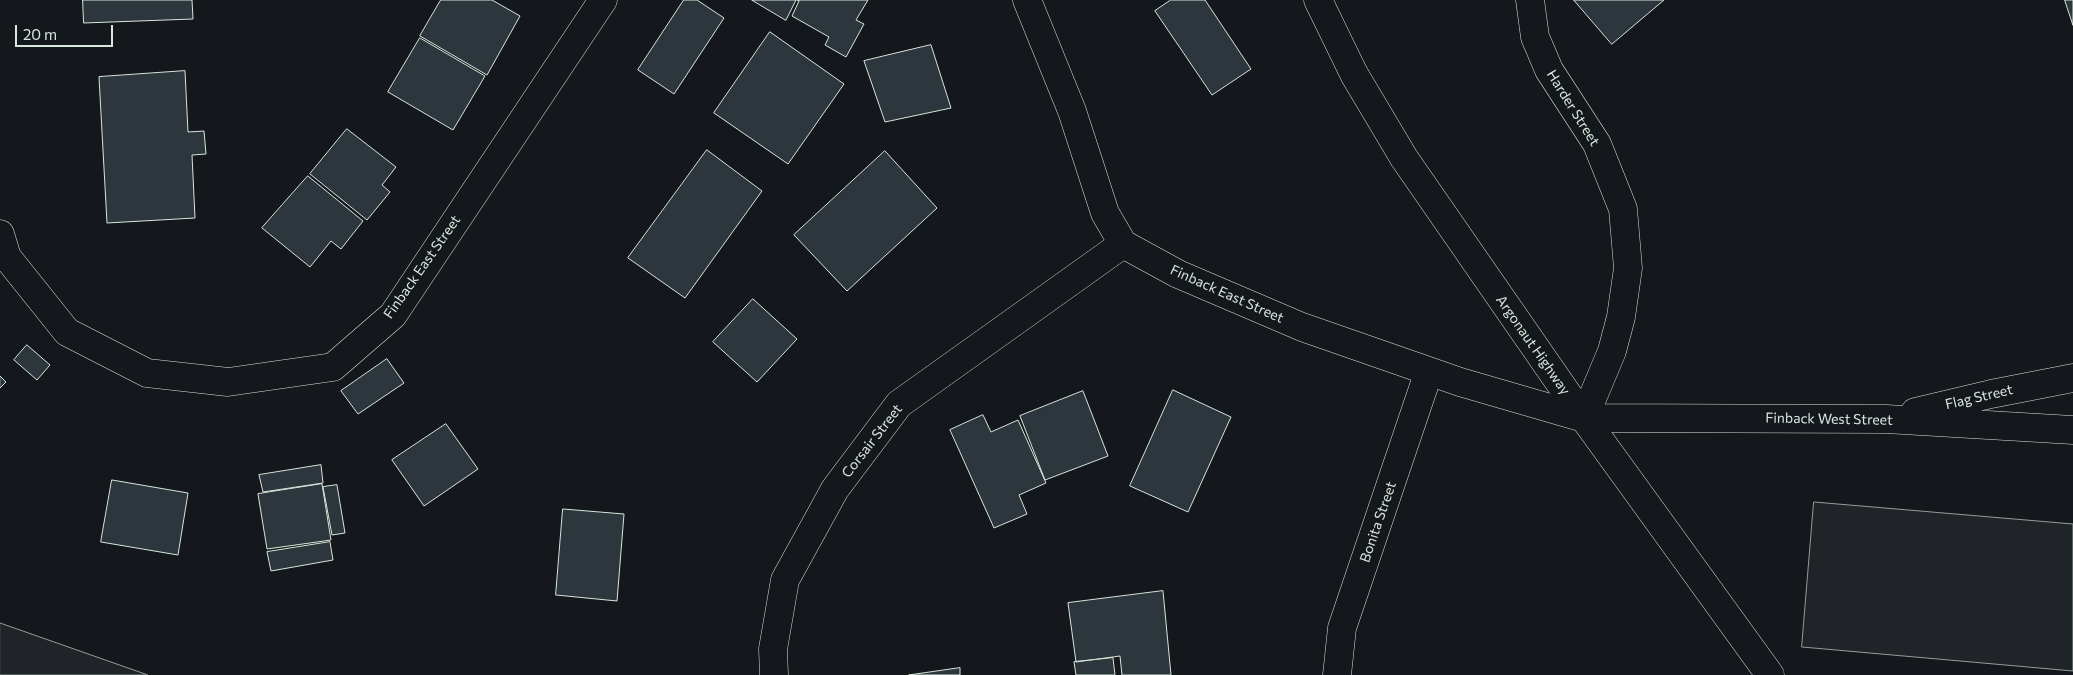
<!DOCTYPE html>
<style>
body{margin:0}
#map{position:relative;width:2073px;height:675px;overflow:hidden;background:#14181c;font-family:Commissioner,sans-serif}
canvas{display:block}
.scale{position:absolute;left:15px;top:25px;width:98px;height:22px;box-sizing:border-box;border:2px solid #d8e6dc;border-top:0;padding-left:6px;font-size:15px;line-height:18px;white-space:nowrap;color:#d8e6dc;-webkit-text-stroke:4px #14181c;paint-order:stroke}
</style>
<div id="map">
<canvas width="2073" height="675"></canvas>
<div class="scale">20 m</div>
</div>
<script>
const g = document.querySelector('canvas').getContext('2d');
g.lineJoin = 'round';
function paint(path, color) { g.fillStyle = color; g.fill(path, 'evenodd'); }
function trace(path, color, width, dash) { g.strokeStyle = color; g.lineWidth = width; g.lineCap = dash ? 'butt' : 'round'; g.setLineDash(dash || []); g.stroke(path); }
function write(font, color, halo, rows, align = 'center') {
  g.font = font + ' Commissioner,sans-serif'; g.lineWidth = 4; g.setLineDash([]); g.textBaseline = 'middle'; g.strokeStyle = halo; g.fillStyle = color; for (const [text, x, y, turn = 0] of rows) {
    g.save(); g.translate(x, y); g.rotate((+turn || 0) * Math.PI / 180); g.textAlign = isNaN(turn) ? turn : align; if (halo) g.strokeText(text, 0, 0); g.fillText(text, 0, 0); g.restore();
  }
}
const green = new Path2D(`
 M 1814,502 L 2073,524 L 2073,671 L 1802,647 Z
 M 0,623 L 148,675 L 0,675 Z`);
const building = new Path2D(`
 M 83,0 L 192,0 L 193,19 L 84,23 Z
 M 441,0 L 492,0 L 520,16 L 487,75 L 420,36 Z
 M 684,0 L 697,0 L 724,18 L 674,94 L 638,70 Z
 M 752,0 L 796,0 L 786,20 Z
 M 797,0 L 868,0 L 856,20 L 864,24 L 846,57 L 825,45 L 829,37 L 792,16 L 799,1 Z
 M 1171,0 L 1205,0 L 1251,69 L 1212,95 L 1155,11 Z
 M 1574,0 L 1664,0 L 1612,44 Z
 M 2065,0 L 2073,0 L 2073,25 Z
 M 770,32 L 844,84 L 788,164 L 714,113 Z
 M 420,38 L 485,76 L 453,130 L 388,92 Z
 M 931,45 L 951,108 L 885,122 L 864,61 Z
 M 185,71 L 188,132 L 204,131 L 206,154 L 192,155 L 195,218 L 107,223 L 99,77 Z
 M 347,129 L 396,167 L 382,185 L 390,192 L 367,220 L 310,174 Z
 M 707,150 L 762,191 L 685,298 L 628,258 Z
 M 885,151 L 937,208 L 847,291 L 794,235 Z
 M 308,176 L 363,221 L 341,249 L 331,241 L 310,267 L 262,228 Z
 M 753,299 L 797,339 L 757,382 L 713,342 Z
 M 27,345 L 50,365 L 37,380 L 14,360 Z
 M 387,359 L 404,383 L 358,414 L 341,391 Z
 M 0,376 L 6,382 L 0,388 Z
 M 1173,390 L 1231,417 L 1188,512 L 1130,486 Z
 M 1083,391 L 1108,456 L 1045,480 L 1020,416 Z
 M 983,415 L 991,432 L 1018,420 L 1046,483 L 1019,495 L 1027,514 L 994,528 L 950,430 Z
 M 446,424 L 478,469 L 424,506 L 392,460 Z
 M 321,465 L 323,483 L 263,492 L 259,475 Z
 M 112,480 L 188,493 L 178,555 L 101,542 Z
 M 322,484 L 331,540 L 267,549 L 258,494 Z
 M 337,485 L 345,533 L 332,535 L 323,487 Z
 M 563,509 L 624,514 L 617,601 L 556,595 Z
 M 330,542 L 333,560 L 271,571 L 267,552 Z
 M 1163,591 L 1171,675 L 1122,675 L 1120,656 L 1076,662 L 1068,603 Z
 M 1113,658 L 1115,675 L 1076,675 L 1074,662 Z
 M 960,668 L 960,675 L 909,675 Z`);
const street = new Path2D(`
 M 1027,0 L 1072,111 L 1105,213 L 1123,244 L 1178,274 L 1302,327 L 1460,382 L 1584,418 L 1886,419 L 2073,430
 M 1530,0 L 1535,37 L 1549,70 L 1597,144 L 1623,209 L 1628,268 L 1621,317 L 1612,351 L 1584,418
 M 0,234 L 7,257 L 67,332 L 147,373 L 228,382 L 333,367 L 393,315 L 603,0
 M 1915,412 L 1991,394 L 2073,378
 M 774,675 L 773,649 L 785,580 L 835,489 L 899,404 L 1123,244
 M 1337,675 L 1342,628 L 1429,371`);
const secondary = new Path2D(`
 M 1318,0 L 1354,74 L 1404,158 L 1584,418 L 1770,675`);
const streetNames = [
 ["Harder Street",1573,108,58],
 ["Finback East Street",422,267,-55],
 ["Finback East Street",1227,294,24],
 ["Argonaut Highway",1533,345,55],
 ["Flag Street",1979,397,-13],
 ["Finback West Street",1829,419,1],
 ["Corsair Street",872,441,-52],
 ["Bonita Street",1378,522,-71]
];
paint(green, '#202428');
trace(green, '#939e99', 1);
paint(building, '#2c363c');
trace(building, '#d8e6dc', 1);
trace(street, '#d8e6dc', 29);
trace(secondary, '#d8e6dc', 29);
trace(street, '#14181c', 28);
trace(secondary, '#14181c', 28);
write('14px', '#d8e6dc', '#14181c', streetNames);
</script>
